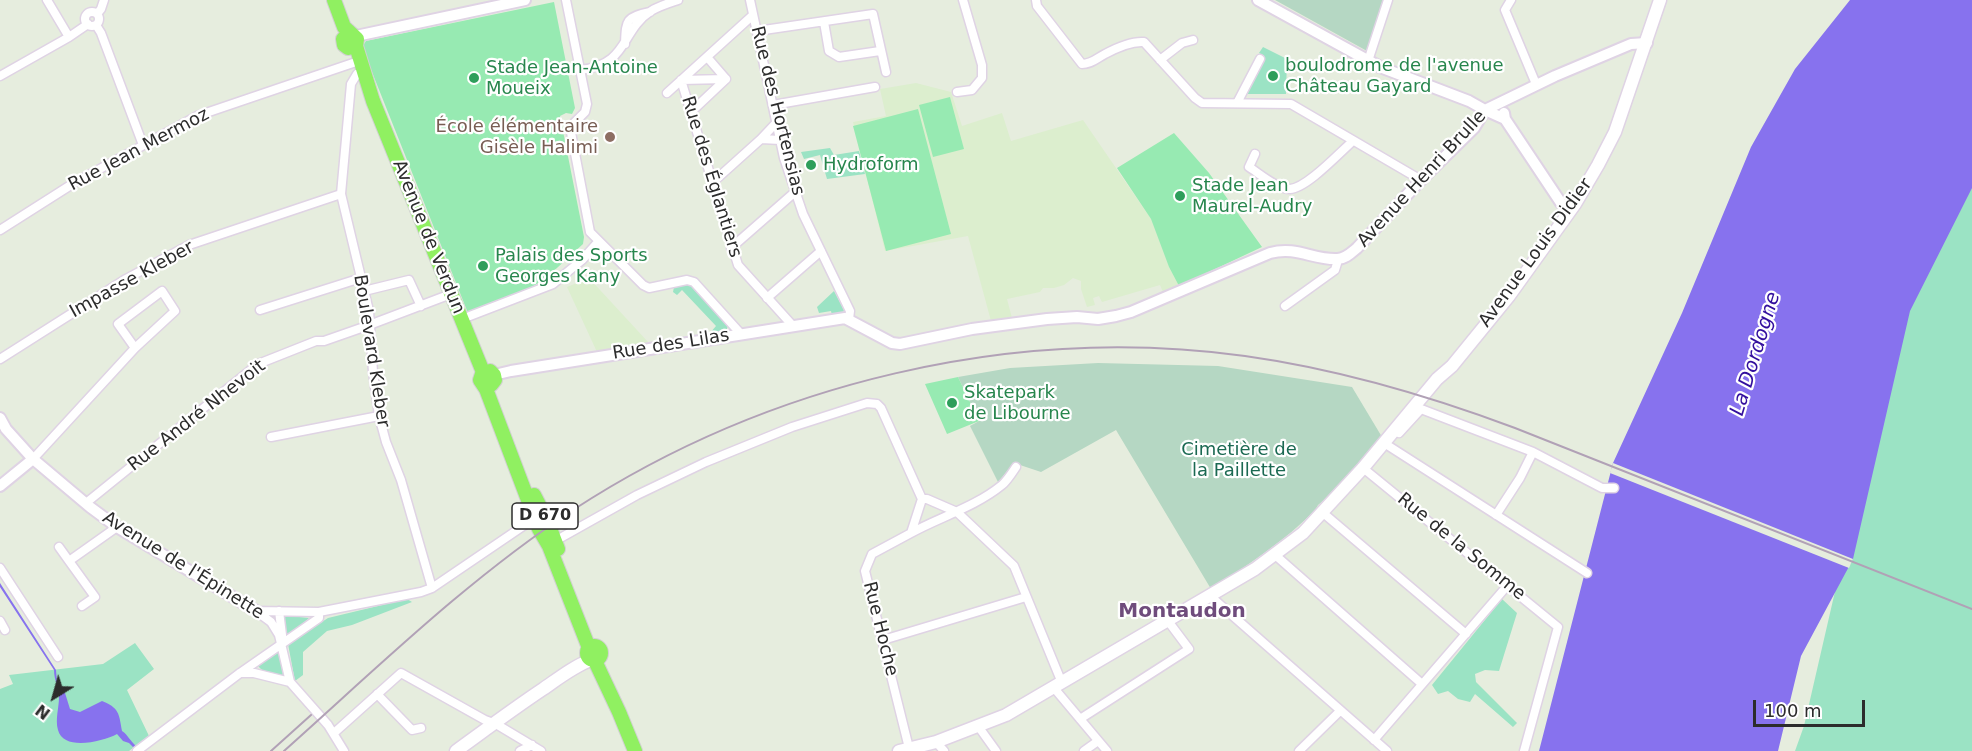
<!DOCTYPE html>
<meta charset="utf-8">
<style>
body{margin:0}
#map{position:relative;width:1972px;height:751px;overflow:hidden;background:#e6edde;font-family:"DejaVu Sans",sans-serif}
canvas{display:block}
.north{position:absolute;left:24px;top:667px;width:60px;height:60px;-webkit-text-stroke:4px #fff;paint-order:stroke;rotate:217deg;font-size:16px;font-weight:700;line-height:24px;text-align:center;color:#2c2c2c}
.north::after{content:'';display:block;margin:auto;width:21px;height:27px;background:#2c2c2c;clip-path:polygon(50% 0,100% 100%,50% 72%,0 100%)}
.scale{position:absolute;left:1753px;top:700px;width:112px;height:27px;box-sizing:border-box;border:3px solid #2c2c2c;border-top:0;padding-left:8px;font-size:18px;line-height:21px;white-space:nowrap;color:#2c2c2c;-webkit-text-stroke:4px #fff;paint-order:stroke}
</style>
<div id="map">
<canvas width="1972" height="751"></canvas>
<div class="north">N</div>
<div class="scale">100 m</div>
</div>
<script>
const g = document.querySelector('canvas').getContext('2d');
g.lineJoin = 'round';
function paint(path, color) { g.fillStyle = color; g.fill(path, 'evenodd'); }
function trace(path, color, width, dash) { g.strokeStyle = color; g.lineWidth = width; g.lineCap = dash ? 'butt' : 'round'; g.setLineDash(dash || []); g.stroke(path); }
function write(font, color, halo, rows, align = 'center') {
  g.font = font + ' "DejaVu Sans",sans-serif'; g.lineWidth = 4.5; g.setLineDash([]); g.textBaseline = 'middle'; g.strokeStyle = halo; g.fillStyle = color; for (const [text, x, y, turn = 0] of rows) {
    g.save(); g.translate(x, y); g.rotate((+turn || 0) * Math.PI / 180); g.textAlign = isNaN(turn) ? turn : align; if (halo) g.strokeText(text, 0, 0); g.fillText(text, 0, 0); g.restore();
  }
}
const education = new Path2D(`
 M 916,83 L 951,92 L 962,126 L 1002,113 L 1011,141 L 1083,120 L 1151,219 L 1169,267 L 1179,286 L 1163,292 L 1160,285 L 1102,302 L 1099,296 L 1093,298 L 1095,305 L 1087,307 L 1081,289 L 1081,281 L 1073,278 L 1064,285 L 1054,288 L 1043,288 L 1040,292 L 1007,299 L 1012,318 L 991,321 L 968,236 L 885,251 L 853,122 L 886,116 L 880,89 Z
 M 589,278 L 649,343 L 597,352 L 567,287 Z`);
const green = new Path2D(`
 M 1263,47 L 1287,59 L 1286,94 L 1245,94 L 1264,56 L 1259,53 Z
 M 830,148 L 834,155 L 859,151 L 865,174 L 827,179 L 820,155 L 804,159 L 801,152 Z
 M 1972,177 L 1972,751 L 1795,751 L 1804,726 L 1892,344 Z
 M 690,285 L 728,326 L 726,331 L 712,334 L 710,333 L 716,326 L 682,290 L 677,295 L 673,292 L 674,287 Z
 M 834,291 L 844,310 L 843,313 L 832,315 L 831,311 L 819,313 L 817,307 Z
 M 407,599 L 412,602 L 352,625 L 327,631 L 303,652 L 303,675 L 295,681 L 288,644 L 328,618 Z
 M 1502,599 L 1517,613 L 1499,671 L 1485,670 L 1475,674 L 1476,682 L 1517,723 L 1513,727 L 1475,694 L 1470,702 L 1458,699 L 1448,691 L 1438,694 L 1432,685 Z
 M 281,615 L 309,618 L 286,639 Z
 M 135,643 L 154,669 L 127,690 L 149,736 L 129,751 L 0,751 L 0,689 L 13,684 L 9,675 L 103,664 Z
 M 277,652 L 281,655 L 285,674 L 283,678 L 263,671 L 258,666 Z`);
const cemetery = new Path2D(`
 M 1275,0 L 1383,0 L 1367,51 Z
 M 1098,363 L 1218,366 L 1352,387 L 1382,437 C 1362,461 1343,486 1318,505 L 1316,509 C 1285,541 1248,565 1211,589 L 1116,430 L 1041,472 L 1014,463 L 998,482 L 970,426 L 979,421 L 958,377 L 1010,368 Z`);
const pitch = new Path2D(`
 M 554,2 L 575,108 L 572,114 L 566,113 L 560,116 L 584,237 L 583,244 L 545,279 L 530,288 L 468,313 L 362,47 L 366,41 Z
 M 950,97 L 964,149 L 933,157 L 919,105 Z
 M 918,109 L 951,234 L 886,251 L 853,126 Z
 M 1174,133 L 1209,173 L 1262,247 L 1179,286 L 1169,267 L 1151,219 L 1117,168 Z
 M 958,377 L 979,421 L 947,434 L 925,384 Z`);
const water = new Path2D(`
 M 1850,0 L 1972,0 L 1972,188 L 1910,311 L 1853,559 L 1801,656 L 1778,751 L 1539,751 L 1613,463 L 1682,313 L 1751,147 L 1795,69 Z
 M 0,583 L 56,670 L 57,682 L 65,693 L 70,709 L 80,712 L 102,701 C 119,708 119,713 122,731 C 128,735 130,741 136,746 L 134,748 L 129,743 L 123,741 L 117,734 C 102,742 63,751 58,730 C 55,719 59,708 59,697 C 59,688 54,680 54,670 L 0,587 Z`);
const pier = new Path2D(`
 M 1613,463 L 1853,559 L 1849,568 L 1610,473 Z`);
const minor = new Path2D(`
 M 47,0 L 69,37
 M 566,0 L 587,104 L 585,112 L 570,127 L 590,232 L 643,285 L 649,288 L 687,280 L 694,282 L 741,334
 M 750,0 L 784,158 L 803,214 L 850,311 L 849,319
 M 1036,0 L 1037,6 L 1082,64 C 1092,64 1097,58 1105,54 C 1116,48 1131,41 1144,42 L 1195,98 L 1202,103 L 1291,104 L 1421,180
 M 1511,0 L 1505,10 L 1536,84
 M85 19a7 7 0 1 1 14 0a7 7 0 1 1-14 0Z
 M 97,14 L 101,9 L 104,0
 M 824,22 L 829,51 L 839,57 L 880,51
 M 96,25 L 101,33 L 143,145
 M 757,31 L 873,14 L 886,72
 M 625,44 C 626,21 625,17 650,12
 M 1160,60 L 1182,43 L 1193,40
 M 1368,61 L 1388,0
 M 580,70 C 629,65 620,31 651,11 C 659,6 669,3 678,0
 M 357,74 L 351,84 L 341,194 L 369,311 L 373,372 L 379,416 L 386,442 L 401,480 L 432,588
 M 0,76 L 69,37 L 88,24
 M 726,79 L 681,80 L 738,265 L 793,326
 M 957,92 L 972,90 L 982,78 L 982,65 L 963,0
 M 667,93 L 753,15
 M 1237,103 L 1260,59
 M 773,105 L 875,87
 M 691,112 L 726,79 L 707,57
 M 777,122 L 761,139 L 780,140
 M 1255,154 L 1249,167 C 1260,174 1277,189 1290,189 C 1307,188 1340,152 1353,141
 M 712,183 L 761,139
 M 0,230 L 74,183 L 197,116 L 353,63
 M 731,248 L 795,192
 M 364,291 L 409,280 L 421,306
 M 767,298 L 821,251
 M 1285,306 L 1335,270 L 1338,260
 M 260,310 L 361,278
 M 462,319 L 553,284 L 582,260 L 599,241
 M 0,359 L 126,279 L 189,245 L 341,194
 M 1399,433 L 1421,409 L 1533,452 L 1602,488 L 1614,488
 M 271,437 L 379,416
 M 1384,443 L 1587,573
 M 33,459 L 135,348 L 175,311 L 162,291 L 118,324 L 135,348
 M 1016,467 C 1012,473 1007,481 1002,485 C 975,507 940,517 911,533 L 922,499 L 927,499 L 957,512 L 1014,566 L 1062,683
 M 1363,468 L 1558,627 L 1524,751
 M 86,503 L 258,364 L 316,341 L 324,341 L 364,327 L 451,294
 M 1322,512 L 1466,634
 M 1496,515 L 1520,478 L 1533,452
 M 555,541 L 637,495 L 706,462 L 792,427 L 867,403 L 877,404 L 881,408 L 922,499
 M 59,547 L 69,561 L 117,527
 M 1274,554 L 1422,684
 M 69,561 L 95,597 L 82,606
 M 0,568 L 58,657
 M 1209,595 L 1387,751
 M 256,611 L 319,612 L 421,592 L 432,588 L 535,518
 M 256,611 L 271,622 L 279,635 L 290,682 L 328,725 L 344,751
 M 279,611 L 282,635
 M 0,621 L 5,630
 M 883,640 L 1026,597
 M 240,673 L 254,673 L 290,682
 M 1054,688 L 1107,751
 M 377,694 L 412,730 L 421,728
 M 1080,719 L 1189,649 L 1168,621
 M 978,726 L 996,751
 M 334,733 L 401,673 L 485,720 L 496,724 L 541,751
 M 1374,740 L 1507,586
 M 936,742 L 944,751
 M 909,748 L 865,571 L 872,554 L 911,533
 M 137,751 L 240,673 L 319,618 L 319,612
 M 520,751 L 532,745
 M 1084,751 L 1098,741
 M 1299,751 L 1340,711`);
const tertiary = new Path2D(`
 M 1258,0 L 1380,67 L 1469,101 L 1485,110 L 1505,119
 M 356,36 L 525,0
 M 1504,113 L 1505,119 L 1561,203 L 1570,211
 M 494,375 L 511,371 L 845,318 L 892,343 L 900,344 L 972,329 L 1047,319 L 1077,317 L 1098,319 L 1116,316 L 1131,312 L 1270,253 C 1297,246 1313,260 1337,259 C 1345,259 1351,253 1357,248 L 1421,180 L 1474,128 L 1485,110 L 1555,76 L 1631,44 L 1647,43
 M 0,418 L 6,429 L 33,459 L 90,507 L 117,527 L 256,611
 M 0,486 L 33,459`);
const secondary = new Path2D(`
 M 456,751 C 485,730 513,709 543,689 C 559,678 574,666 591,660
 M 899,751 L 936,742 L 1006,715 L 1255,569 L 1303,533 L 1363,468 L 1437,379 L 1452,366 L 1509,296 L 1575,204 L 1598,165 L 1615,132 L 1660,0`);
const primary = new Path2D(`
 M 334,0 L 344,27 L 357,39 L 356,46 L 348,48 L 344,45 L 343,39 L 347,35 L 351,34
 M 356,46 L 373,101 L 483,372
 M 485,385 L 491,385 L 495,380 L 494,375 L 490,371 L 482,374 L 480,380 L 486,389 L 539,529 L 549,546 L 589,648
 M 534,495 L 546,518 L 558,549
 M587 653a7 7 0 1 1 14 0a7 7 0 1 1-14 0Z
 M 595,661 L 619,712 L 635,751`);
const rail = new Path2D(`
 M 271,751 L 311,715
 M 284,751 C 377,668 468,579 573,510 C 768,383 1013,324 1245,356 C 1338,369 1427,395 1515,428 L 1972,609`);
const markers = [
 [1273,76,6,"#2e9e5b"],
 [474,78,6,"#2e9e5b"],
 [610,137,6,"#8d6e63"],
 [811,165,6,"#2e9e5b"],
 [1180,196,6,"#2e9e5b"],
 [483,266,6,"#2e9e5b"],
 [952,403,6,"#2e9e5b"]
];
const shields = [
 [545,516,66]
];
const shieldNames = [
 ["D 670",545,516]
];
const leisureNames = [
 ["boulodrome de l'avenue",1285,66],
 ["Château Gayard",1285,87],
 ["Stade Jean-Antoine",486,68],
 ["Moueix",486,89],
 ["Hydroform",823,165],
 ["Stade Jean",1192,186],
 ["Maurel-Audry",1192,207],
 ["Palais des Sports",495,256],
 ["Georges Kany",495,277],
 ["Skatepark",964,393],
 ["de Libourne",964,414]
];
const streetNames = [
 ["Rue des Hortensias",777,111,76],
 ["Rue Jean Mermoz",139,150,-28],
 ["Rue des Églantiers",711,177,73],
 ["Avenue Henri Brulle",1422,179,-47],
 ["Avenue de Verdun",428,237,68],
 ["Avenue Louis Didier",1536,253,-54],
 ["Impasse Kleber",132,280,-29],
 ["Rue des Lilas",671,345,-9],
 ["Boulevard Kleber",371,351,81],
 ["Rue André Nhevoit",197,416,-38],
 ["Rue de la Somme",1461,547,39],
 ["Avenue de l'Épinette",183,566,32],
 ["Rue Hoche",880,629,76]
];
const educationNames = [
 ["École élémentaire",598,127],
 ["Gisèle Halimi",598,148]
];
const parkNames = [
 ["Cimetière de",1239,450],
 ["la Paillette",1239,471]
];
const waterNames = [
 ["La Dordogne",1756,354,-73]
];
const neighbourhoodNames = [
 ["Montaudon",1182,612]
];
paint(education, '#dceece');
paint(green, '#9be3c4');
paint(cemetery, '#b5d7c3');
paint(pitch, '#97eab2');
paint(water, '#8772ee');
paint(pier, '#e6edde');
trace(minor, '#dfd3e4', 11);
trace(tertiary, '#dfd3e4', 14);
trace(secondary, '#dfd3e4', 15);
trace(primary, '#d1d1d1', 16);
trace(minor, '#fff', 8);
trace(tertiary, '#fff', 10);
trace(secondary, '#fff', 12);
trace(primary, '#90f061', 14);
trace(rail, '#b1a1b6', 2);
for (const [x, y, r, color] of markers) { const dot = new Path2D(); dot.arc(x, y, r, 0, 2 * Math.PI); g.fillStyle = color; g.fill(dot); trace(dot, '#fff', 2); }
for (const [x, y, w] of shields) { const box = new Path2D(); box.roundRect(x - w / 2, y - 13, w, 26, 4.5); g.fillStyle = '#fff'; g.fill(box); trace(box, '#2c2c2c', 1.5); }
write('bold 16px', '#2c2c2c', null, shieldNames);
write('18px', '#27864d', '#fff', leisureNames, 'left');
write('18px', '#2c2c2c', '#fff', streetNames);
write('18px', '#785e54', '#fff', educationNames, 'right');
write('18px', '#1b6952', '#fff', parkNames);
write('italic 20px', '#320e9d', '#fff', waterNames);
write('bold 20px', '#6f4c7c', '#fff', neighbourhoodNames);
</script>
